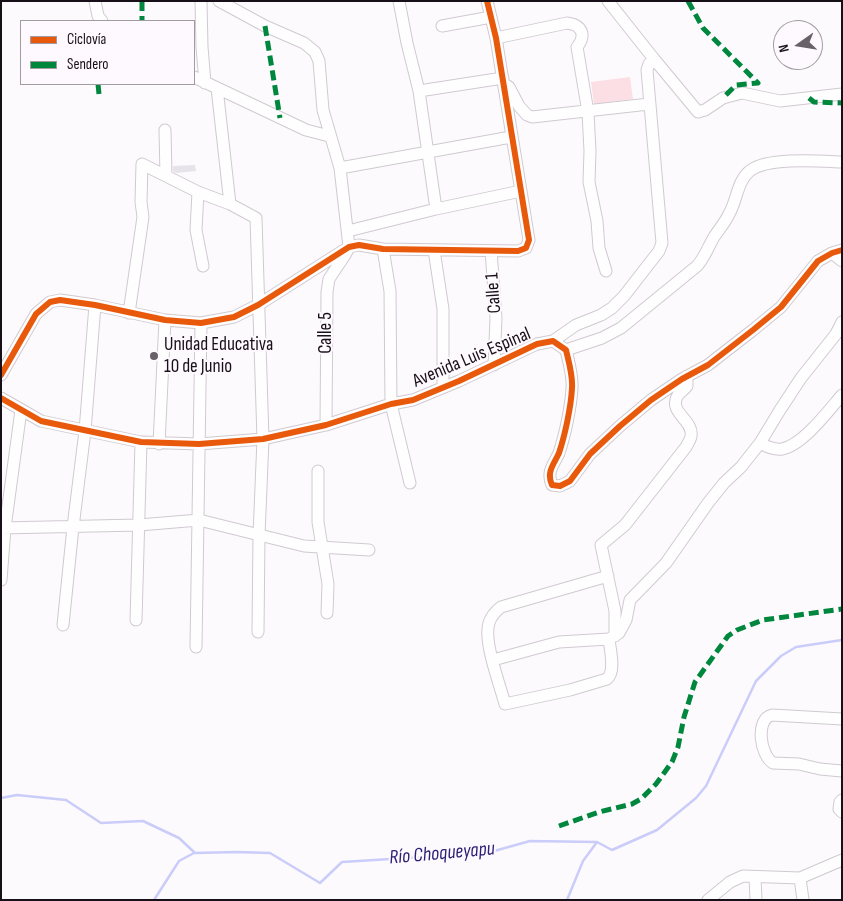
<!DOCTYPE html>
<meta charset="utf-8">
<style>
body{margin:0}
#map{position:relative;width:843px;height:901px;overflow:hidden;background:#fdfafd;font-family:"Sofia Sans Condensed",sans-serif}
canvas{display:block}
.frame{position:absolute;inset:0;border:2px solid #181018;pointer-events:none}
.legend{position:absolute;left:20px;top:20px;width:175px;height:65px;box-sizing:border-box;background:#fef9fe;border:1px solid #a29ca2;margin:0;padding:6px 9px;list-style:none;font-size:15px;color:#181018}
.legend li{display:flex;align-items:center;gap:10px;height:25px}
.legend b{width:25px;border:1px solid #a29ca2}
.north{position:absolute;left:773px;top:20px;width:50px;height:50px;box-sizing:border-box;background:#fef9fe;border:1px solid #a29ca2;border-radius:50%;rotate:257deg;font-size:14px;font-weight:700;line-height:20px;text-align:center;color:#181018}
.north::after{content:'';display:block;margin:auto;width:18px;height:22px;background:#686268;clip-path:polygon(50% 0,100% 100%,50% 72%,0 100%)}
</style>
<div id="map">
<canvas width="843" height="901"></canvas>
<div class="frame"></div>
<ul class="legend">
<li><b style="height:6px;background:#e8590c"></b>Ciclovía</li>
<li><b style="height:6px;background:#00873e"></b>Sendero</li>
</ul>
<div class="north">N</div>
</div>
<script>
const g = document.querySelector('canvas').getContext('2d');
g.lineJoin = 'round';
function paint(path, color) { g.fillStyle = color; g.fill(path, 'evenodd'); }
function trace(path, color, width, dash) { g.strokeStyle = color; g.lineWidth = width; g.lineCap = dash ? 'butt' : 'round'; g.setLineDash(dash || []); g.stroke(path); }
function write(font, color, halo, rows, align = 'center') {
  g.font = font + ' "Sofia Sans Condensed",sans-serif'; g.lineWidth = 4; g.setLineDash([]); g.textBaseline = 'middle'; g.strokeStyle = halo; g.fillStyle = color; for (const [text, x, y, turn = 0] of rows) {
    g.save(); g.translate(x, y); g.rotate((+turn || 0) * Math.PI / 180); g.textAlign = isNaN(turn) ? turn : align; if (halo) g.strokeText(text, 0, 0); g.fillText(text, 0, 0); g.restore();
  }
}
const green = new Path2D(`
 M 630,77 L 633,99 L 594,104 L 591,82 Z`);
const stream = new Path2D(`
 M 1,798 L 17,795 L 66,800 L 101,823 L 143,821 L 179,838 L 195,853 L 237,852 L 270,853 L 320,883 L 342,862 L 487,853 L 530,841 L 597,842 L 612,850 L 657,830 L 696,798 L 706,786 L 756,681 L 781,656 L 796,647 L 842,640
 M 154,900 L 179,861 L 194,853
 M 567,900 L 583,861 L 597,842`);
const building = new Path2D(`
 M 195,165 L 196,171 L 176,173 L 173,171 L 173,166 Z`);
const minor = new Path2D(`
 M 95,1 L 98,16 L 102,21
 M 201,1 L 202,47 L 205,83
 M 219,1 L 265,26 L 304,43 L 315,52 L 319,61 L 323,110 L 340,168 L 349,247 L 345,255 L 329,279 L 327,292 L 326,425
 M 399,1 L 407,43 L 419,91 L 436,209
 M 608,1 L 654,59 L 698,112 L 705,110 L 723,98 L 742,93 L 780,101 L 842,94
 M 442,26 L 491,17
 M 496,38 L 567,23 C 583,25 586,36 577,47 L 588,112 L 590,151 L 589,182 L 597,221 L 599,248 L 606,271
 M 194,77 L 306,130 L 329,136
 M 506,85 L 509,87 L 519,106 L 527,115 L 532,117 L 649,104
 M 217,88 L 230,204
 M 419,91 L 503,78
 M 165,130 L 166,176
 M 340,168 L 511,137
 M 198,192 L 196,230 L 203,266
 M 348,231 L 436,209 L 521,191
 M 383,249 L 390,291 L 391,404 L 410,483
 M 434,250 L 443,309 L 443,387
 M 491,251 L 496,318 L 494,365
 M 832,253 L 842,261
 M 129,313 L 143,217 L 141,202 L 142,164 L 198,192 L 230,204 L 256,218 L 263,439 L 259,535 L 258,632
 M 553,341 L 576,325 L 601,315 L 612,308 L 624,296 L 659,251 L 662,243 L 647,70 L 649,64 L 654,59
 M 566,350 L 602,338 L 621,328 L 697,266 C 705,257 708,247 714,237 C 719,229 725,223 729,214 C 737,201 737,180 751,170 C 769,157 819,161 842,162
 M 1,375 L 36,314 L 50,302 L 60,300 L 95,305 L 165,320 L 201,323 L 234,317 L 258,305 L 349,247 L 359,245 L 383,249 L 518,251 L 526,248 L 529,240 L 496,38 L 487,1
 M 1,398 L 41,421 L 141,442 L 199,444 L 263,439 L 326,425 L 391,404 L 413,400 L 459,381 L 537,344 L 553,341 L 566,350 C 569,363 573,376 572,388 C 571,407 565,435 559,453 C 554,464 546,472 552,485 L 560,486 L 570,481 L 590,454 L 620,426 L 651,400 L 682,379 L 708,365 L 753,330 L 781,307 L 818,261 L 832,253 L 842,250
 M 760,443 C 767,447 774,450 782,449 C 803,445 829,410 842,395
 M 159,444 L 165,320
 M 318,471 L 318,522 L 328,584 L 327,613
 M 1,528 L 139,525 L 199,520 L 304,546 L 369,550
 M 608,576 L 501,607 C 496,611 491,616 489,623 C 483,641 500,685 505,704 L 570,690 L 607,679 C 616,671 610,650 609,639
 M 1,580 L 5,528 L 21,410
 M 136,620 L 141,442
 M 63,625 L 73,527 L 85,431 L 95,305
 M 615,636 L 615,611 L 601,545 L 625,525 L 686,447 C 688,443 691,439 691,436 C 694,420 667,412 678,395 C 680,392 684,390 687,386 L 687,376
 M 196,647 L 201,323
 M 493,660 L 559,642 L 609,639 L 619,633 L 626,620 L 630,600 L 666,563 L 708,503 L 724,483 L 741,467 L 760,443 L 780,410 L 801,378 L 836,334 L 842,322
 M 842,719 L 772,715 C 755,719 760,755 773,763 L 799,764 L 820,769 L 842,771
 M 842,800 L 840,802 L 839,809 L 842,812
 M 755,877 L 756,900
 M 800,878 L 803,900
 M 708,900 L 730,882 L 743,876 L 800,878 L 842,860`);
const quiet = new Path2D(`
 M 142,1 L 142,21
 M 688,1 L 703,28 L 758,83 L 736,85 L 723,98
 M 265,26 L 280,118
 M 98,84 L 99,94
 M 809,98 L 814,102 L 842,103
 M 559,826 L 599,812 L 632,804 L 641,799 L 656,784 L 672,762 L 678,747 L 684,717 L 695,682 L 728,636 L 737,630 L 763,620 L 842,609`);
const cycleway = new Path2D(`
 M 1,375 L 36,314 L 50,302 L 60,300 L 95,305 L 165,320 L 201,323 L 234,317 L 258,305 L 349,247 L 359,245 L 383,249 L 518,251 L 526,248 L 529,240 L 496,38 L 487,1
 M 1,398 L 41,421 L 141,442 L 199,444 L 263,439 L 326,425 L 391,404 L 413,400 L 459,381 L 537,344 L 553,341 L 566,350 C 569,363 573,376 572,388 C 571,407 565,435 559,453 C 554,464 546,472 552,485 L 560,486 L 570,481 L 590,454 L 620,426 L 651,400 L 682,379 L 708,365 L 753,330 L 781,307 L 818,261 L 832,253 L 842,250`);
const markers = [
 [154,356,5,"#686268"]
];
const streetNames = [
 ["Calle 1",494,293,-94],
 ["Calle 5",326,333,-90],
 ["Avenida Luis Espinal",472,358,-23]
];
const poiNames = [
 ["Unidad Educativa",164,345],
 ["10 de Junio",164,367]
];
const waterNames = [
 ["Río Choqueyapu",442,854,-5]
];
paint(green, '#fcdee5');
trace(stream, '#caccf9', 2.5);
paint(building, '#e7e3ea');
trace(minor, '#cfcad0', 13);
trace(minor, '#fffeff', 11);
trace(quiet, '#00873e', 5, [10, 5]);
trace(cycleway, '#e8590c', 6);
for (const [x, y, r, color] of markers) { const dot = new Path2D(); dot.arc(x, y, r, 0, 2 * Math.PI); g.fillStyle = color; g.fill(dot); trace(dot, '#fef9fe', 2); }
write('19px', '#181018', '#fef9fe', streetNames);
write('19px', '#181018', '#fef9fe', poiNames, 'left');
write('italic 20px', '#2b2176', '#fef9fe', waterNames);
</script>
